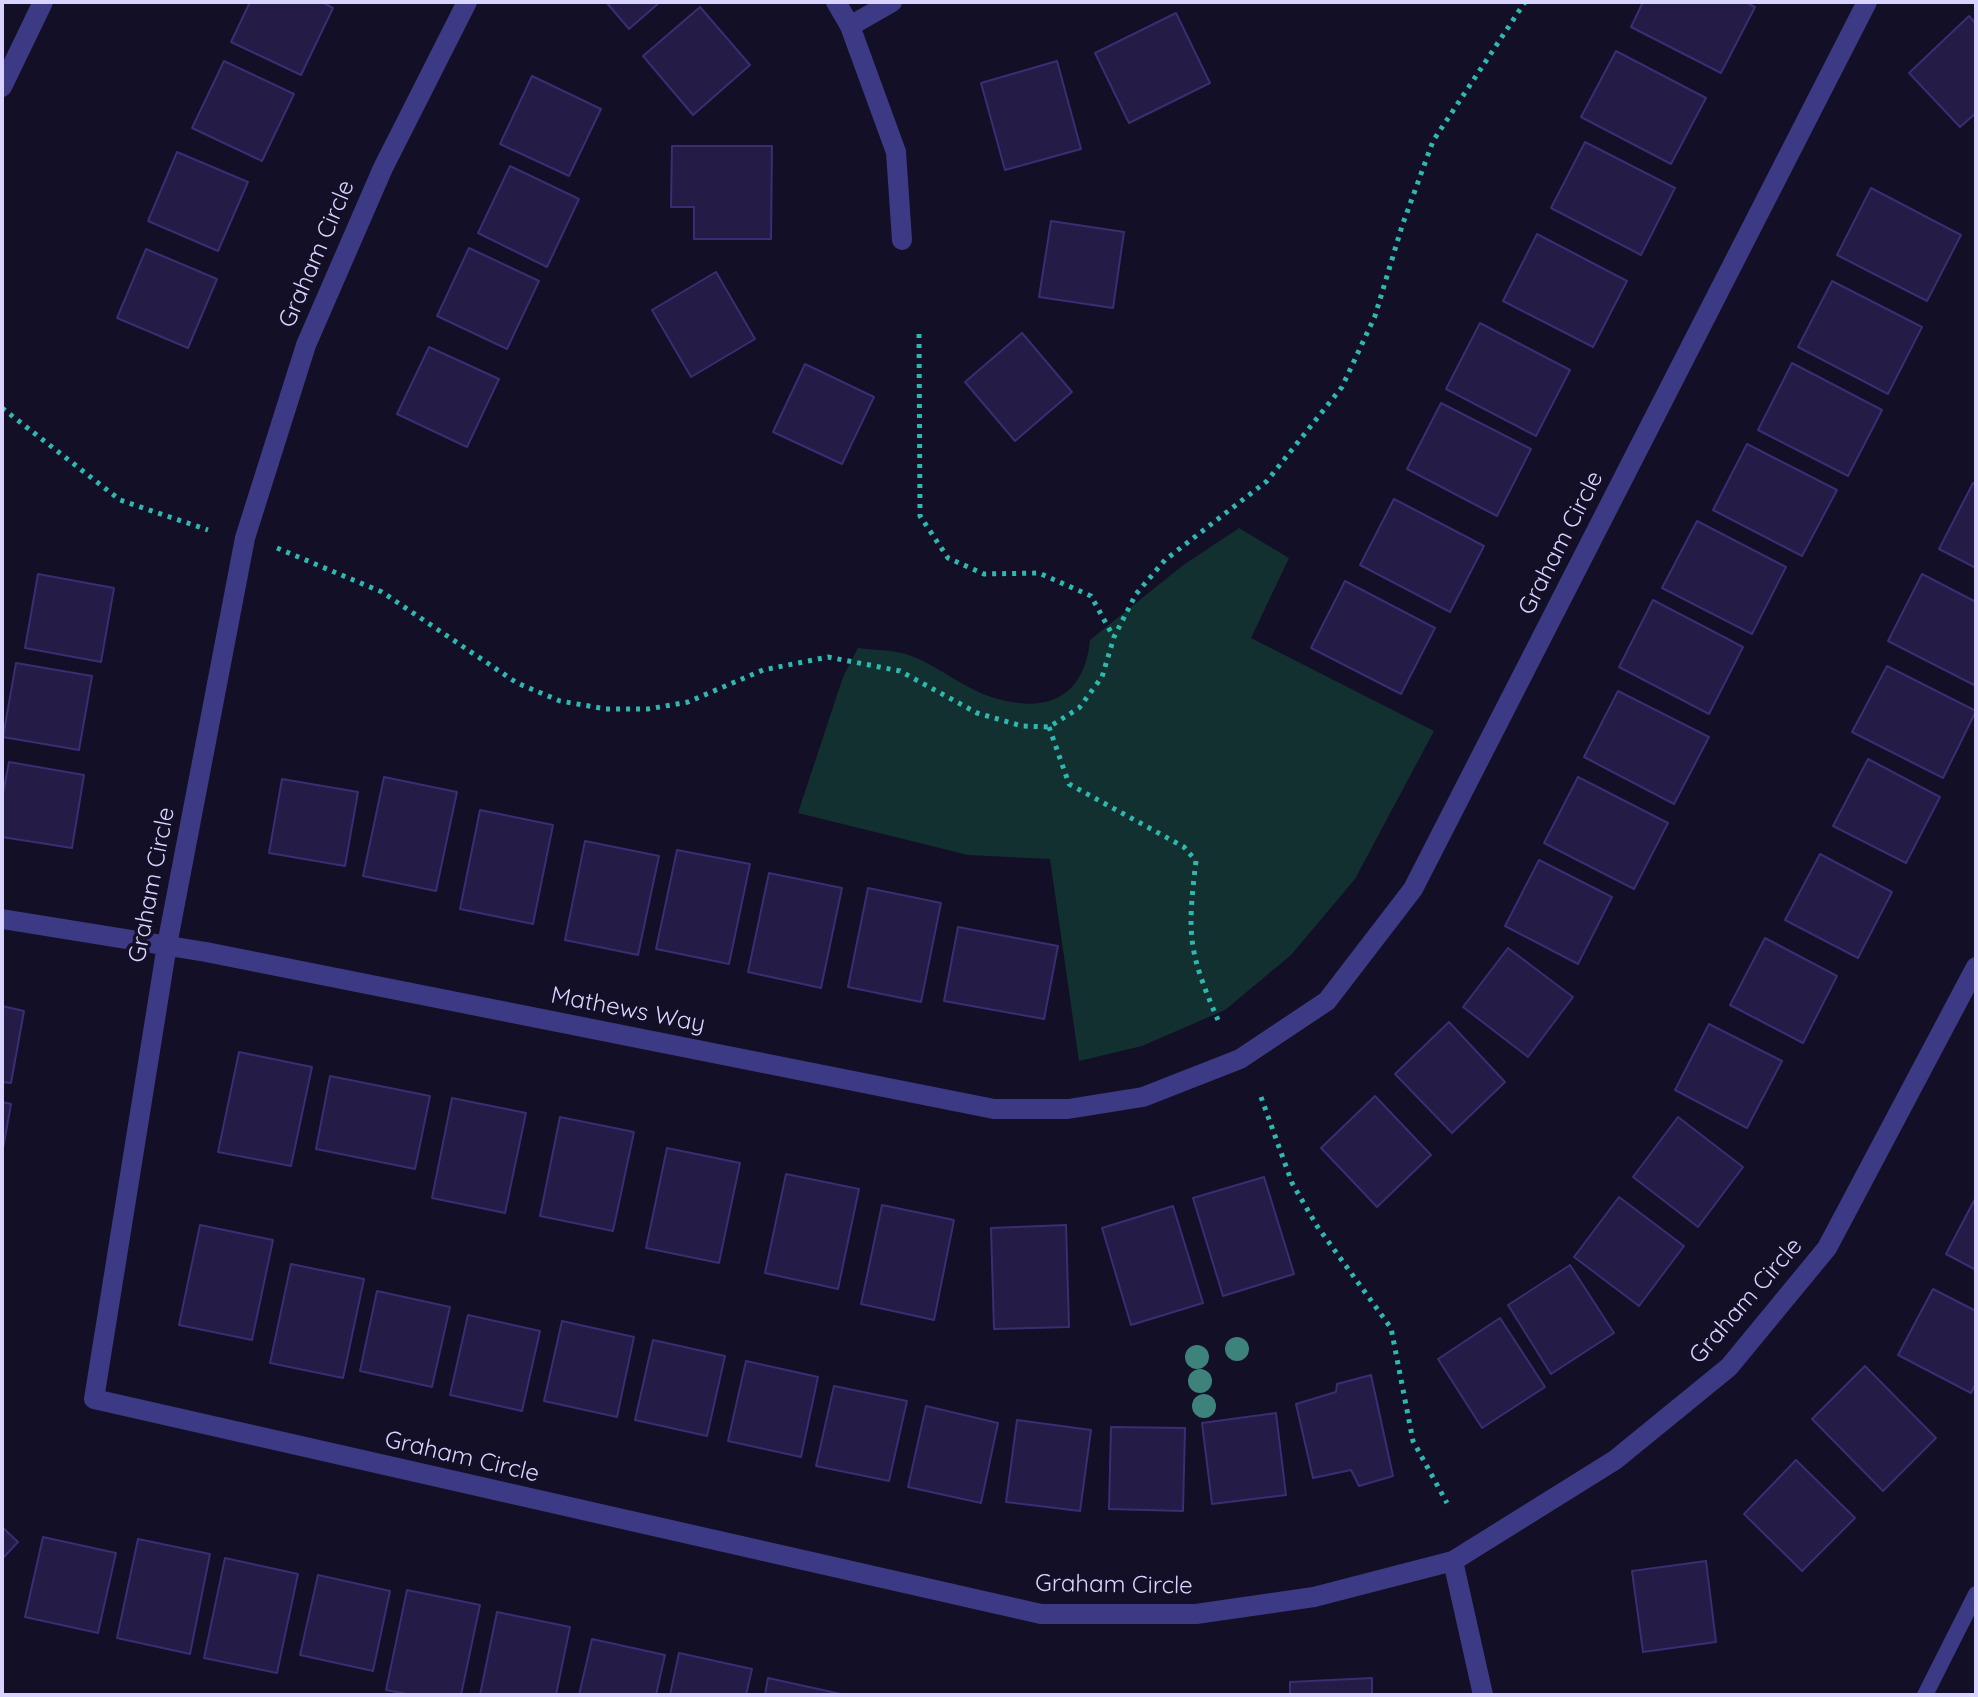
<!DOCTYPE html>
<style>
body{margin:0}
#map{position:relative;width:1978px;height:1697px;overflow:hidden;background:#130f26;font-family:Quicksand,sans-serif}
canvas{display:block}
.frame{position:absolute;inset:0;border:4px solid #d9d4ff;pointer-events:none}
</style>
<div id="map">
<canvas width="1978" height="1697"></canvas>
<div class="frame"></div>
</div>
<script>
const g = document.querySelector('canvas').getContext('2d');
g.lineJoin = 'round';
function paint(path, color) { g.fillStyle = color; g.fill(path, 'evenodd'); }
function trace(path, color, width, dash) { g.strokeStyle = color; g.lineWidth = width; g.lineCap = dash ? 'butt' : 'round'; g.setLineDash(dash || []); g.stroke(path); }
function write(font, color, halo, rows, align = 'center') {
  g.font = font + ' Quicksand,sans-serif'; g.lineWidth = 7; g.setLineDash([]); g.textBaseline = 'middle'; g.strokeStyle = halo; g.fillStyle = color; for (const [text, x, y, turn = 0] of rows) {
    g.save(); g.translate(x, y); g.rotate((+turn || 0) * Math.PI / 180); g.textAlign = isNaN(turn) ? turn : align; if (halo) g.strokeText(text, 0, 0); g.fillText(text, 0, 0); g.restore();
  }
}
const green = new Path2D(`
 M 1239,528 L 1289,558 L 1251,638 L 1434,731 L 1355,879 L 1291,955 L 1225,1010 L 1142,1046 L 1079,1061 L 1050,859 L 968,855 L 798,813 L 843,677 L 858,648 C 873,650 892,650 906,654 C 933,663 957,683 983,694 C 1038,715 1084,704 1090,640 L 1182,566 Z`);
const building = new Path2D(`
 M 250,2 L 322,2 L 333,8 L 301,75 L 231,42 Z
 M 606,2 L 660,2 L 629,29 Z
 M 1643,2 L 1745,2 L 1755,7 L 1721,73 L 1631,27 Z
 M 700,7 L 750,65 L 693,115 L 643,56 Z
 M 1176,13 L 1210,83 L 1129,123 L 1095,53 Z
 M 1969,16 L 1976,24 L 1976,113 L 1960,127 L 1909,73 Z
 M 1616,51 L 1706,98 L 1671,164 L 1581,117 Z
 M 224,61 L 294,94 L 262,161 L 192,128 Z
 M 1057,61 L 1081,149 L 1005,170 L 981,83 Z
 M 532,76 L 601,109 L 569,176 L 500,144 Z
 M 1585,142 L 1675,188 L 1641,255 L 1551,208 Z
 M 672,146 L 772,146 L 771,239 L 694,239 L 694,207 L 671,207 Z
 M 177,152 L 248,182 L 218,251 L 148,221 Z
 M 510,166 L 579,199 L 547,267 L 478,233 Z
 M 1871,188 L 1961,235 L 1927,301 L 1837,255 Z
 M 1051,221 L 1124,232 L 1113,308 L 1039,297 Z
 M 1537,234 L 1627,281 L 1593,347 L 1503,301 Z
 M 469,248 L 539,281 L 507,349 L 437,316 Z
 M 146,249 L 217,279 L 188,348 L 117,318 Z
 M 716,272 L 755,339 L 691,377 L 652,310 Z
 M 1832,281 L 1922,327 L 1888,394 L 1798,347 Z
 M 1480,323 L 1570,370 L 1536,436 L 1446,389 Z
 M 1022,333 L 1072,392 L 1015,441 L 965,382 Z
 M 429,347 L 499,379 L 467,447 L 397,414 Z
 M 1792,363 L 1882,410 L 1848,476 L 1758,430 Z
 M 805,364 L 874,397 L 842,464 L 773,432 Z
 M 1441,403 L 1531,449 L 1497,516 L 1407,469 Z
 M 1747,444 L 1837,490 L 1802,556 L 1713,510 Z
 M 1973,483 L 1976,484 L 1976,568 L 1939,549 Z
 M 1394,499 L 1484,546 L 1450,612 L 1360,565 Z
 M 1697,521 L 1786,567 L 1752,634 L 1662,588 Z
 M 38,574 L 114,588 L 101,662 L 25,648 Z
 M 1922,574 L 1976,602 L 1976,686 L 1888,641 Z
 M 1345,581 L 1435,628 L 1401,694 L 1311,648 Z
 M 1653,600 L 1743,647 L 1709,714 L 1619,667 Z
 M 16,663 L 92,676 L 79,750 L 3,737 Z
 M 1887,666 L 1976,711 L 1943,778 L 1852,732 Z
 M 1618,691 L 1709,737 L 1674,804 L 1584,757 Z
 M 1868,759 L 1940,797 L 1906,863 L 1833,826 Z
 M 9,762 L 84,775 L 72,848 L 2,837 L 2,799 Z
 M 384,777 L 457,792 L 436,891 L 363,876 Z
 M 1578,777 L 1668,823 L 1634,889 L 1544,843 Z
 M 282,779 L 358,792 L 345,866 L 269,853 Z
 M 480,810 L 553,825 L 533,924 L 460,909 Z
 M 585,841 L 659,856 L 638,955 L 565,940 Z
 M 677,850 L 750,864 L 729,964 L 656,949 Z
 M 1820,854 L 1892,892 L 1858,958 L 1785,920 Z
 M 1539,860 L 1612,897 L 1578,964 L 1505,926 Z
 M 769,873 L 842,888 L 821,988 L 748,972 Z
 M 868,888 L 941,903 L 921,1002 L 848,987 Z
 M 958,927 L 1058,946 L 1044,1019 L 944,1001 Z
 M 1765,938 L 1837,976 L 1803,1043 L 1730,1005 Z
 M 1508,948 L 1573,997 L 1528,1057 L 1463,1007 Z
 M 2,1006 L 24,1011 L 11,1083 L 2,1082 Z
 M 1449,1022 L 1505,1082 L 1452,1133 L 1395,1074 Z
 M 1709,1024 L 1782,1061 L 1747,1128 L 1675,1090 Z
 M 239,1052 L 312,1067 L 291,1166 L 218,1152 Z
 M 330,1076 L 430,1096 L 415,1169 L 316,1149 Z
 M 1375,1096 L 1431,1155 L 1377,1207 L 1321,1148 Z
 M 452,1098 L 526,1113 L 505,1213 L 432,1198 Z
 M 2,1102 L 11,1104 L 2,1154 Z
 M 560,1117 L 634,1132 L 613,1231 L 540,1216 Z
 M 1678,1117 L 1743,1167 L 1698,1227 L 1633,1177 Z
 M 667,1148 L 740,1163 L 719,1263 L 646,1248 Z
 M 786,1174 L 859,1189 L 838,1289 L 765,1273 Z
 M 1264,1177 L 1294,1274 L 1223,1296 L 1193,1198 Z
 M 1619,1197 L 1684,1246 L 1639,1306 L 1574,1257 Z
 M 1976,1197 L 1976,1270 L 1946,1254 Z
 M 882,1205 L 954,1220 L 934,1320 L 861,1304 Z
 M 1173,1206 L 1203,1303 L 1131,1325 L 1102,1228 Z
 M 200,1225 L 273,1240 L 252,1340 L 179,1325 Z
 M 1066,1225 L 1069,1327 L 994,1329 L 991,1228 Z
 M 291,1264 L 364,1279 L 343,1378 L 270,1363 Z
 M 1570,1265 L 1614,1333 L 1551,1374 L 1508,1305 Z
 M 1933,1289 L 1976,1311 L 1976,1383 L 1971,1393 L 1898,1355 Z
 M 377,1291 L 450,1307 L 432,1387 L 360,1371 Z
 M 468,1315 L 540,1331 L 522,1411 L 450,1395 Z
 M 1500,1318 L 1545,1387 L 1482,1428 L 1438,1359 Z
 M 562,1321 L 634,1337 L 617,1417 L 544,1401 Z
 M 653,1340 L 725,1356 L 707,1436 L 635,1420 Z
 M 746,1361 L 818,1377 L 801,1457 L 728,1441 Z
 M 1865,1366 L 1936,1438 L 1883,1491 L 1812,1419 Z
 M 1371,1375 L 1393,1476 L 1359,1486 L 1351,1470 L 1313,1478 L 1296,1404 L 1336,1392 L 1337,1384 Z
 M 834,1386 L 907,1401 L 889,1481 L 816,1466 Z
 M 926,1406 L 998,1423 L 981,1503 L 908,1487 Z
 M 1276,1413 L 1286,1495 L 1212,1504 L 1202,1423 Z
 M 1017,1420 L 1091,1430 L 1080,1511 L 1006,1502 Z
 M 1111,1427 L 1185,1428 L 1183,1511 L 1109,1509 Z
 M 1796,1460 L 1855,1518 L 1802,1571 L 1744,1514 Z
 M 2,1527 L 18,1542 L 2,1559 Z
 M 43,1537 L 116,1553 L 98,1633 L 25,1617 Z
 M 138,1539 L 210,1554 L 190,1654 L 117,1638 Z
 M 225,1558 L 298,1574 L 277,1673 L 204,1658 Z
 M 1706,1561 L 1716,1642 L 1643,1652 L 1632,1571 Z
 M 318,1575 L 390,1591 L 373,1671 L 300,1655 Z
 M 407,1590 L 480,1605 L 461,1695 L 413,1695 L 386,1690 Z
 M 497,1612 L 570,1627 L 556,1695 L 480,1695 Z
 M 592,1639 L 665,1655 L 656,1695 L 579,1695 Z
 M 679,1653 L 752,1669 L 746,1695 L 670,1695 Z
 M 768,1678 L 841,1694 L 765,1695 Z
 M 1372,1678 L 1372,1695 L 1290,1695 L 1290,1682 Z`);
const path = new Path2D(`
 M 919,334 L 920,516 L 948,558 L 984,574 L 1039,573 L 1091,596 L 1113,636
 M 2,408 L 120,500 L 208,530
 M 277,548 L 382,592 L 517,683 L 560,701 L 606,709 L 648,709 L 688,702 L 763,670 L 828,657 L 900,671 L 977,713 L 1022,726 L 1049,727 L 1079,708 L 1102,677 L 1114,637 L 1136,594 L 1165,560 L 1267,481 L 1342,387 L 1375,316 L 1402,226 L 1433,141 L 1525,2
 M 1049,727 L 1069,784 L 1184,847 L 1196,861 C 1187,935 1188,951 1218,1020
 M 1261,1097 L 1292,1183 L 1317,1226 L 1391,1328 L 1413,1441 L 1447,1503`);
const service = new Path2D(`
 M 1925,1695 L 1976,1594`);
const minor = new Path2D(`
 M 467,2 L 383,168 L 306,345 L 245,538 L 167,945 L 94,1399 L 1041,1614 L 1196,1614 L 1314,1597 L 1453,1561 L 1615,1460 L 1729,1367 L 1827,1248 L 1976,967
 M 836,2 L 850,26 L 892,2
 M 850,26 L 896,152 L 902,240
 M 2,87 L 43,2
 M 2,919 L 206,952 L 994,1109 L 1068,1109 L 1143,1097 L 1240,1059 L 1327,1001 L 1413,889 L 1867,2
 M 1453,1561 L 1483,1695`);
const trees = [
 [1237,1349],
 [1197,1357],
 [1200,1381],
 [1204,1406]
];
const streetNames = [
 ["Graham Circle",317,254,-67],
 ["Graham Circle",1561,543,-63],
 ["Graham Circle",152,885,-79],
 ["Mathews Way",628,1010,11],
 ["Graham Circle",1746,1301,-49],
 ["Graham Circle",462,1457,13],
 ["Graham Circle",1114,1585,1]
];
paint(green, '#12302f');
paint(building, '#241b47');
trace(building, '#3b2d73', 2);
trace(path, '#2fb8b0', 5, [4, 6]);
trace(service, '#3d3a85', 16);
trace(minor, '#3d3a85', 20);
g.fillStyle = '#3d827b';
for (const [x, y] of trees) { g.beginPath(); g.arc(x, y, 12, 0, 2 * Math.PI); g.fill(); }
write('24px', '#d9d4ff', '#130f26', streetNames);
</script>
